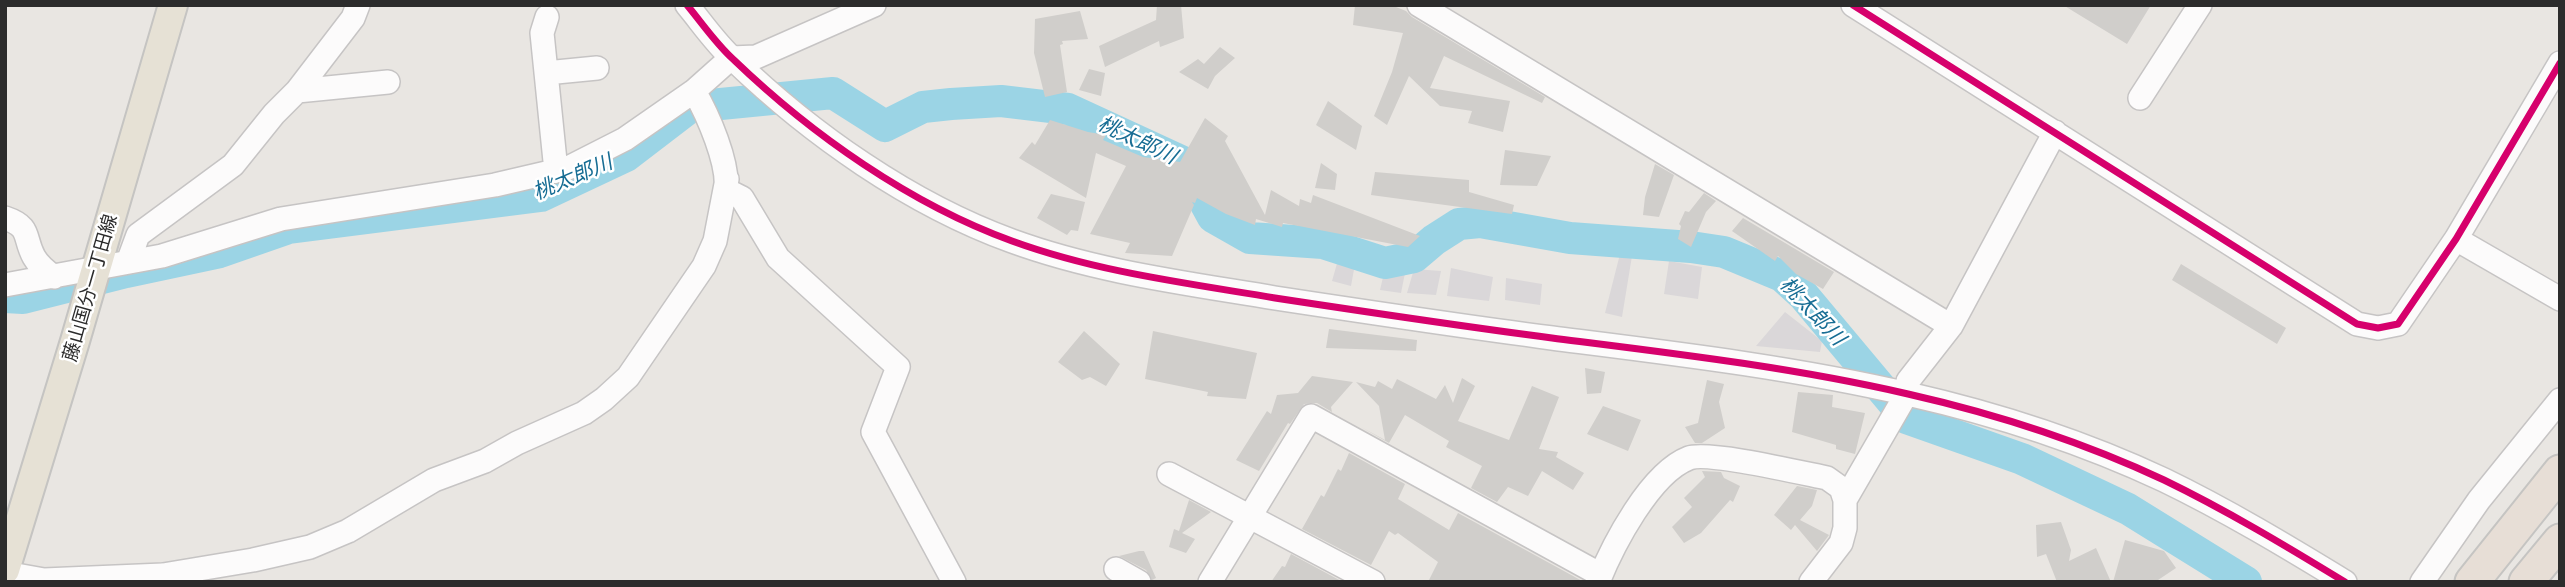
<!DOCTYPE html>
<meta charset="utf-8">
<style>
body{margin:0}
#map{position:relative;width:2565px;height:587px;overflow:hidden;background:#e9e6e2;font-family:"Fira Sans Condensed",sans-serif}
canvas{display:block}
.frame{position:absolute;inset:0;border:7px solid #2c2c2c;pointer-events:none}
</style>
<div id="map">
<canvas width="2565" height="587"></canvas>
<div class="frame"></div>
</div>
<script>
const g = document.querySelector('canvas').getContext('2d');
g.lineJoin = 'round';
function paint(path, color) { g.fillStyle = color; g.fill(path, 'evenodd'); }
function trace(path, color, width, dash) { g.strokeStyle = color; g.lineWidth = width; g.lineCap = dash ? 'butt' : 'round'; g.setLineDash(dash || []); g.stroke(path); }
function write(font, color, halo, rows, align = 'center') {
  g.font = font + ' "Fira Sans Condensed","Noto Sans JP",sans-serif'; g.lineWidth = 5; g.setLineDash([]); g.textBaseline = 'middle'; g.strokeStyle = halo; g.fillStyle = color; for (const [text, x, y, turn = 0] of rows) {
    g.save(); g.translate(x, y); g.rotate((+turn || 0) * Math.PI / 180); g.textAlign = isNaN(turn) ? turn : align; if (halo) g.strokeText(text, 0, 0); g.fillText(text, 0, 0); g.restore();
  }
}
const industrial = new Path2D(`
 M 1620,254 L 1632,256 L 1622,317 L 1605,313 Z
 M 1338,260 L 1355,264 L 1351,286 L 1332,281 Z
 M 1669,261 L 1702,267 L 1698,299 L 1664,294 Z
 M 1451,268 L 1493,277 L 1489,301 L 1447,296 Z
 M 1414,269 L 1441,271 L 1436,295 L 1407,293 Z
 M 1384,273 L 1405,273 L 1401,293 L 1380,290 Z
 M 1506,278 L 1542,284 L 1540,305 L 1505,300 Z
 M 1785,312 L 1822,341 L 1820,352 L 1756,346 Z`);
const river = new Path2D(`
 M 5,297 L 23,298 L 126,272 L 220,252 L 289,228 L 541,196 L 626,156 L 690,107 L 833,93 L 885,126 L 923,107 L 951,104 L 1001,101 L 1068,109 L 1183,162 L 1213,217 L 1250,238 L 1323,243 L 1385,263 L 1414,257 L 1434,240 L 1459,224 L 1480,222 L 1570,238 L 1691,247 L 1724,252 L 1782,276 L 1804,296 L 1906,418 L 2022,459 L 2128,509 L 2246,582`);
const building = new Path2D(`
 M 1157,5 L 1181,5 L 1184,38 L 1160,47 L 1159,41 L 1105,67 L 1099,46 L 1156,20 Z
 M 1355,5 L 1391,5 L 1406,11 L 1412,17 L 1545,97 L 1542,103 L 1444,56 L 1430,88 L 1510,101 L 1503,132 L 1468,123 L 1472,111 L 1440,106 L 1409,76 L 1387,125 L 1374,116 L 1392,72 L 1403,33 L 1353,25 Z
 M 2063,5 L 2151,5 L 2127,44 Z
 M 1080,11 L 1088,39 L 1062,41 L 1063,44 L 1060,45 L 1067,92 L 1045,97 L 1034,53 L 1035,19 Z
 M 1220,47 L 1235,58 L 1215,76 L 1208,89 L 1179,72 L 1198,59 L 1204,64 Z
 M 1089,69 L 1105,73 L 1101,96 L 1079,90 Z
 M 1328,101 L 1362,126 L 1356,150 L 1316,125 Z
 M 1205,118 L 1228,136 L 1225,141 L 1265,215 L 1271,190 L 1299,206 L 1300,199 L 1311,203 L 1313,195 L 1420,236 L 1408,247 L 1283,223 L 1282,227 L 1256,219 L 1255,225 L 1226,214 L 1197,198 L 1195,203 L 1192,202 L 1194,205 L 1172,256 L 1125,253 L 1130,243 L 1090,234 L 1126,166 L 1096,153 L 1086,198 L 1019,158 L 1032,142 L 1035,145 L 1050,120 L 1088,132 L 1106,135 L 1103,140 L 1143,157 L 1180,162 Z
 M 1505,150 L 1551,156 L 1537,186 L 1500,185 Z
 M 1321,163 L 1337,174 L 1335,190 L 1315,188 Z
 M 1655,164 L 1674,175 L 1659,217 L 1643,215 L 1645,197 Z
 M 1375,172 L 1469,180 L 1469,192 L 1514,205 L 1512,214 L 1371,195 Z
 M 1704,193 L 1716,201 L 1706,212 L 1691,247 L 1678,239 L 1681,226 L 1679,224 L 1685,211 L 1689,212 Z
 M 1051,194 L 1085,202 L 1078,231 L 1071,230 L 1067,235 L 1037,218 Z
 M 1743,218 L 1834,272 L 1823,289 L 1796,274 L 1778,256 L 1775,261 L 1732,231 Z
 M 2181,264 L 2286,328 L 2277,344 L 2172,280 Z
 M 1329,329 L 1417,340 L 1416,351 L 1326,348 Z
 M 1084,331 L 1120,364 L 1106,386 L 1090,377 L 1082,380 L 1058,362 Z
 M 1153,331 L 1257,353 L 1246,399 L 1207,396 L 1208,392 L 1145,379 Z
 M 1585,368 L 1605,372 L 1601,393 L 1587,394 Z
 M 1312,376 L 1353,382 L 1331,407 L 1332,412 L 1317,403 L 1304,404 L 1290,424 L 1288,423 L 1259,471 L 1236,460 L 1267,411 L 1271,414 L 1277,395 L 1298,393 Z
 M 1462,378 L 1475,386 L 1458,421 L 1509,440 L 1532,386 L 1559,397 L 1539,449 L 1558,452 L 1556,457 L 1584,473 L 1573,490 L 1542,471 L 1528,496 L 1508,487 L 1497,502 L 1471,488 L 1482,466 L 1446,447 L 1449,441 L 1405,415 L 1389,443 L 1361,427 L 1385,440 L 1379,406 L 1356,382 L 1375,387 L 1378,381 L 1392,389 L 1397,379 L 1436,399 L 1445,385 L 1453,403 Z
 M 1707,380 L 1724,384 L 1719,402 L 1725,428 L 1702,443 L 1695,443 L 1685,427 L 1698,423 Z
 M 1798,392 L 1833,395 L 1832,407 L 1865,413 L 1855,454 L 1836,449 L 1836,445 L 1792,432 Z
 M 1603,406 L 1641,420 L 1628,451 L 1587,434 Z
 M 1349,453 L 1405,484 L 1398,499 L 1449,530 L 1458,513 L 1584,582 L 1428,582 L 1438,562 L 1398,533 L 1395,535 L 1389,531 L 1371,565 L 1302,529 L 1321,495 L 1324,497 L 1338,469 L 1341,471 Z
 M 1702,471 L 1721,472 L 1724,478 L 1740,486 L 1733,502 L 1730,500 L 1701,533 L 1684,543 L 1672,527 L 1692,507 L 1684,498 L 1705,477 Z
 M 1797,486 L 1817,490 L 1812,506 L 1800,520 L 1829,535 L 1817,551 L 1795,525 L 1791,530 L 1774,515 Z
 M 1189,500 L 1211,512 L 1182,533 L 1195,539 L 1186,553 L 1169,547 L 1174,529 L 1179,531 Z
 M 2061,522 L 2071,550 L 2069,561 L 2096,548 L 2111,582 L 2057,582 L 2046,554 L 2037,557 L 2036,525 Z
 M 2125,540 L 2164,551 L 2176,568 L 2155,582 L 2113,582 Z
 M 1139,551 L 1144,551 L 1156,578 L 1152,580 L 1146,570 L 1119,556 Z
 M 1291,554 L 1343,582 L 1271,582 L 1282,566 L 1285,567 Z`);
const minor = new Path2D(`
 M 687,5 C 702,23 716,44 734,60 C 811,134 910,204 1012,241 C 1097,272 1186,283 1275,298 C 1367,312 1460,326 1552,338 C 1671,353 1791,367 1908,394 C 1996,414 2083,442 2164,480 C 2226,510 2286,546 2345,582
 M 1419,5 L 1951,326
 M 1853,5 L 2357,324 L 2378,328 L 2398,324 L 2456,239 L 2560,63
 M 547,17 L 542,33 L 556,171
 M 546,73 L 597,68
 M 297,91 L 388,82
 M 694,91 C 708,115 729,163 726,190 L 742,198 L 778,258 L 898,367 L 873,432 L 954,582
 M 2140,98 L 2200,5
 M 5,218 C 32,227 23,237 34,257 C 39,266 46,271 54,277
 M 2456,239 L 2560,299
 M 128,262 L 138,235 L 233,165 L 274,114 L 297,91 L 353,18 L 358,5
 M 5,285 L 162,256 L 281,219 L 495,185 L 568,168 L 625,139 L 694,91 L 731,58 L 756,57 L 874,5
 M 1169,474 L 1373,582
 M 1845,500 L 1907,393 L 1908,381 L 1951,326 L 2055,132
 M 1116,569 L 1139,582
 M 5,573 L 44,580 L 163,575 L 253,560 L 310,547 L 348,531 L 434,480 L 485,461 L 517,443 L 584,413 L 604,399 L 628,377 L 704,266 L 715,241 L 727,179
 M 1210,582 L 1311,416 L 1601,575
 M 1598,582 C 1613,545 1650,473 1689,458 C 1708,451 1802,473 1827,478 L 1841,488 L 1845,500 L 1845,528 L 1841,543 L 1811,582
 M 2422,582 L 2479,500 L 2560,400`);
const major = new Path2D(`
 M 5,570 L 75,341 L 173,5`);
const highway = new Path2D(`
 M 2472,582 L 2560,472
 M 2526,582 L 2560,541`);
const cycleway = new Path2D(`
 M 687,5 C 702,23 716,44 734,60 C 811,134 910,204 1012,241 C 1097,272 1186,283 1275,298 C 1367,312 1460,326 1552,338 C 1671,353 1791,367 1908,394 C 1996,414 2083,442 2164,480 C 2226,510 2286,546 2345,582
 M 1853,5 L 2357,324 L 2378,328 L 2398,324 L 2456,239 L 2560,63`);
const streetNames = [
 ["藤山国分一丁田線",91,288,-74]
];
const waterNames = [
 ["桃太郎川",1137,141,25],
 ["桃太郎川",573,178,-23],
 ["桃太郎川",1812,312,47]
];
paint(industrial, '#dad7d9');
trace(river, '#9bd4e5', 32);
paint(building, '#d0cecb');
trace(minor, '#c6c4c4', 26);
trace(major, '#c5c4c2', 32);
trace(highway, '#c5c4c2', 37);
trace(minor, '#fcfbfb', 23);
trace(major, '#e6e1d5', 28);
trace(highway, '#e7ded6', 33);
trace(cycleway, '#d6006c', 7);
write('19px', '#2c2c2c', '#fff', streetNames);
write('italic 21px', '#176d94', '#fff', waterNames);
</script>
